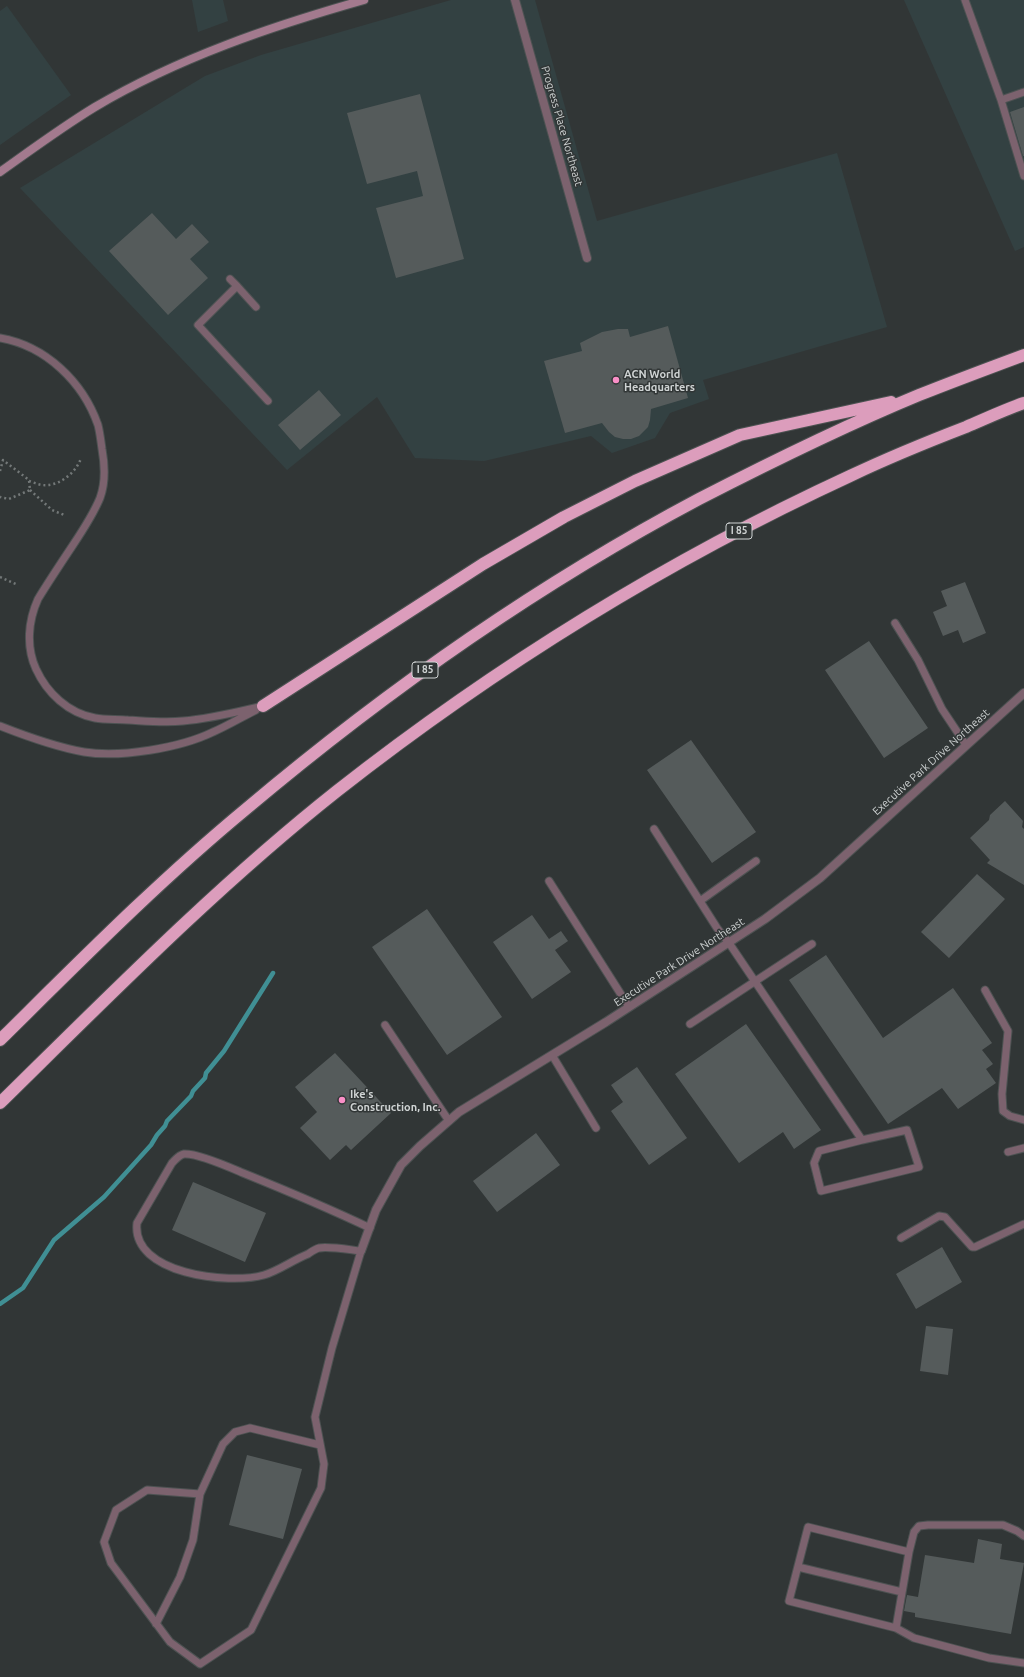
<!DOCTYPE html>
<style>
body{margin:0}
canvas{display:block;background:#313636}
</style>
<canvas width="1024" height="1677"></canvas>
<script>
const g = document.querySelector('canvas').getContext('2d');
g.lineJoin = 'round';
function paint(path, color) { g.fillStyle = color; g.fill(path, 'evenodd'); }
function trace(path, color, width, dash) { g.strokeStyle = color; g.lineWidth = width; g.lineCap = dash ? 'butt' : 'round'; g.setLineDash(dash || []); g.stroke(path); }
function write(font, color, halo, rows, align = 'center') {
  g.font = font + ' Ubuntu,sans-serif'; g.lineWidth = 3; g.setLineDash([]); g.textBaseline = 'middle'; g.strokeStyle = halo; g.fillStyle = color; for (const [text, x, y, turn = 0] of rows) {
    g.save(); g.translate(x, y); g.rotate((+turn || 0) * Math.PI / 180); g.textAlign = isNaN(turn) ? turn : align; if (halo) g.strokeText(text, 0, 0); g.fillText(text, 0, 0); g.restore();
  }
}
const built = new Path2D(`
 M 192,0 L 223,0 L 228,21 L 198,32 Z
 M 451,0 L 535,0 L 597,221 L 837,153 L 887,327 L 703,380 L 709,399 L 670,413 L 655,438 L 612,453 L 591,436 L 484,461 L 415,458 L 377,397 L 287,470 L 20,188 L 205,76 L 261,55 Z
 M 904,0 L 1024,0 L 1024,247 L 1015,251 Z
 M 7,6 L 71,95 L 0,145 L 0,11 Z`);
const stream = new Path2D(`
 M 0,1304 L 23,1288 L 54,1240 L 104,1197 L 151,1145 L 157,1135 L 165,1126 L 167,1121 L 191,1096 L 193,1091 L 205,1078 L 206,1073 L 224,1051 L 273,973`);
const building = new Path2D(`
 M 420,94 L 464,259 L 396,278 L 376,208 L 423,196 L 417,171 L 367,184 L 347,113 Z
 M 1024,107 L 1024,156 L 1023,156 L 1010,112 Z
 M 152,213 L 176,239 L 192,224 L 209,242 L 190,259 L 208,278 L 168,315 L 109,251 Z
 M 668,326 L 688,398 L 651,409 L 650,420 L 648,427 L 639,436 L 631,439 L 623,439 L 615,437 L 609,432 L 602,423 L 565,433 L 544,361 L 582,351 L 580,343 L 602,332 L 618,329 L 628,329 L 630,337 Z
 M 319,390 L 341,415 L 300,450 L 278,425 Z
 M 965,582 L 986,633 L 963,643 L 958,630 L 943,636 L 933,612 L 947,606 L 941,591 Z
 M 869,641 L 928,728 L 884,758 L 825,670 Z
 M 691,740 L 756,832 L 712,863 L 647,770 Z
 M 1005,801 L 1023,821 L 1022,827 L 1024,829 L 1024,885 L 987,863 L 990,860 L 970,838 L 989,820 L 990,815 Z
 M 977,874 L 1005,899 L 949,958 L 921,932 Z
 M 427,909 L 502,1017 L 447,1055 L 372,947 Z
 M 532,915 L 549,939 L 561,931 L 568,941 L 555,950 L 571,972 L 532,999 L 493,942 Z
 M 826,955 L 883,1038 L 953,988 L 992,1043 L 982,1050 L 993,1064 L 986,1069 L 996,1083 L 958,1109 L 942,1088 L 888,1124 L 789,980 Z
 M 746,1024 L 821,1130 L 794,1149 L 783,1132 L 739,1163 L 675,1074 Z
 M 335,1053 L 391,1113 L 351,1150 L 346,1145 L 330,1160 L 300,1128 L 317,1112 L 295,1087 Z
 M 637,1067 L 687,1138 L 649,1165 L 611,1111 L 623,1102 L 611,1085 Z
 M 536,1133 L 560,1165 L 497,1212 L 473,1181 Z
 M 193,1182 L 266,1213 L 245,1262 L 172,1230 Z
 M 942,1247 L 962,1282 L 916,1309 L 896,1274 Z
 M 926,1326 L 953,1329 L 948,1375 L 920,1371 Z
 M 247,1455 L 302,1469 L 283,1539 L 229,1525 Z
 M 978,1539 L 1002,1544 L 1000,1559 L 1024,1563 L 1011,1634 L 915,1617 L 915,1613 L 904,1611 L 907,1595 L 918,1597 L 925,1555 L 974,1563 Z`);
const path = new Path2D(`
 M 0,471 L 3,460 L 29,480 L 30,490 L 9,499 L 0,497
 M 29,481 C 35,483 41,486 48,485 C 62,484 77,471 81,458
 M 30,490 L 52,510 L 64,515
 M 0,577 L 18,585`);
const lane = new Path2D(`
 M 965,0 L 1001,100 L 1024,176
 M 1001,100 L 1024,92
 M 230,279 L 237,286 L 198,325 L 268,401
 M 237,286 L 256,307
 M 0,338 C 46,346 83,382 98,425 C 100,433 101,442 102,449 C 105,466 106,482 100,498 C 93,515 83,530 73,545 C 61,563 49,581 38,599 C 28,621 26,647 36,669 C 47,693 68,713 95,718 C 105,720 117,719 128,720 C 146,721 164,723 183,721 C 210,719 237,712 263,706
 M 895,623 L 918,660 L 942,709 L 966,745
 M 0,726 C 28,737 55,747 84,752 C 120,758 180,748 213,732 C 227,726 242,717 256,710
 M 654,829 L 717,928 L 729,943 L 862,1140 L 907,1130 L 919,1167 L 821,1191 L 814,1163 L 819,1151 L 862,1140
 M 549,881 L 629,1007
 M 700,901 L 756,861
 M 985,990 L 1008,1031 L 1002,1094 L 1003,1111 L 1010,1116 L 1024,1120
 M 690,1024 L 812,944
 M 385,1025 L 449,1121
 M 552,1055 L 596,1128
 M 1008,1152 L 1024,1148
 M 901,1238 L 939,1216 L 945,1217 L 972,1247 L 975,1247 L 1024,1224
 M 320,1445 L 250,1428 L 235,1432 L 223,1444 L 200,1494 L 147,1490 L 116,1510 L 104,1542 L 111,1563 L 170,1642 L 200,1664 L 251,1630 L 321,1488 L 324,1464 L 315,1417 L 332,1348 L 361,1251 C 351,1250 328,1246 319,1248 C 315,1249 311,1252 308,1254 C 293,1260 278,1271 264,1275 C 229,1285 131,1274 137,1223 L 172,1163 C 176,1159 179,1155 184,1154 C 198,1153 229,1167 243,1173 C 285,1190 328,1208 370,1228
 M 909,1552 L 808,1527 L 789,1601 L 896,1628 L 914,1638 L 989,1658 L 1024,1663
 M 798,1567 L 902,1592
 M 156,1624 L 180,1577 L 193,1540 L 200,1494
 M 896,1628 L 909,1552 L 914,1532 L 919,1526 L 928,1525 L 1003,1525 L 1017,1531 L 1024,1536`);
const street = new Path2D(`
 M 515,0 L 587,258
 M 361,1251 L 376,1210 L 401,1165 L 420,1146 L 459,1112 L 606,1022 L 765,919 L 820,878 L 1024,693`);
const secondary = new Path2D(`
 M 0,172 C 31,150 62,127 95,107 C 178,58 272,26 364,0`);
const highway = new Path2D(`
 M 263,706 L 483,564 L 564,517 L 635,481 L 740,435 L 891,402
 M 0,1040 C 80,961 159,881 246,809 C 386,691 537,585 699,499 C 771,462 844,426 919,395 C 954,381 989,368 1024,355
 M 0,1103 C 109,996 217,886 337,791 C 495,667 668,560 850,476 C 888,458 927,442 966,427 C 985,419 1004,410 1024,403`);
const markers = [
 [616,380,4,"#fa8fc7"],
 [342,1100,4,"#fa8fc7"]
];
const shields = [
 [739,531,26],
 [425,670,26]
];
const shieldNames = [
 ["I 85",739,531],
 ["I 85",425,670]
];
const streetNames = [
 ["Progress Place Northeast",562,126,74],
 ["Executive Park Drive Northeast",931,762,-42],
 ["Executive Park Drive Northeast",679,962,-33]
];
const poiNames = [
 ["ACN World",624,374],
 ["Headquarters",624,387],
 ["Ike's",350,1094],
 ["Construction, Inc.",350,1107]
];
paint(built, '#334142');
trace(stream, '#408f94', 4.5);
paint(building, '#555b5b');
trace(lane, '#4d5252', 9);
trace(street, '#4d5252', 10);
trace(secondary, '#4d5252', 10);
trace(highway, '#4d5252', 14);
trace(path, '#737878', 2.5, [2, 3]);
trace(lane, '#7c626e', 7);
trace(street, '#7c626e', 8);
trace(secondary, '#a37a8e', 8);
trace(highway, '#dc9dbc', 12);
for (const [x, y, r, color] of markers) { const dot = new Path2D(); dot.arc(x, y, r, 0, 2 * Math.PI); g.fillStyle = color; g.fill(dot); trace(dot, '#313636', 1.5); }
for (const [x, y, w] of shields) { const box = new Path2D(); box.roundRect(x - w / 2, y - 8, w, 16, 3); g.fillStyle = '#313636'; g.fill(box); trace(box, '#cfd3d3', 1); }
write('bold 10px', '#cfd3d3', null, shieldNames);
write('11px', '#cfd3d3', '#313636', streetNames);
write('bold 11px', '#cfd3d3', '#313636', poiNames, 'left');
</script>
